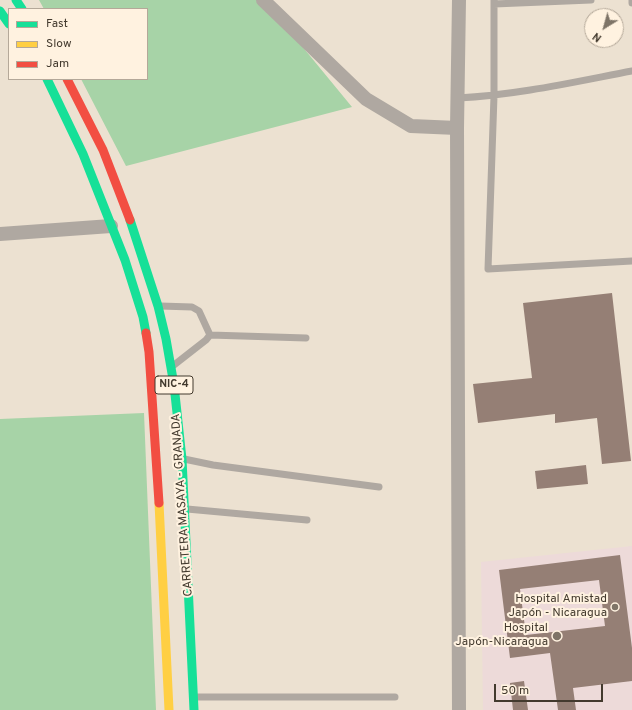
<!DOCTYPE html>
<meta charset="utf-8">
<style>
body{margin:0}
#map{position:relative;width:632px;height:710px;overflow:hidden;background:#ece1d1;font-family:Overpass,sans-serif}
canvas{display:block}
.legend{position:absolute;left:8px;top:8px;width:140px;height:72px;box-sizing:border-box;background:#fff2e0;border:1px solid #b4a899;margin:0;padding:5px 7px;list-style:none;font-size:12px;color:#433a2e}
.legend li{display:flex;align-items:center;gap:8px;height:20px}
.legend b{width:20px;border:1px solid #b4a899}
.north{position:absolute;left:584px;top:8px;width:40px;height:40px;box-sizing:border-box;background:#fff2e0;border:1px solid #b4a899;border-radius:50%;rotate:217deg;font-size:11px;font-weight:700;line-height:16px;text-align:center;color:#433a2e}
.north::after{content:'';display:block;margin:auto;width:14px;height:18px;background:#7e7467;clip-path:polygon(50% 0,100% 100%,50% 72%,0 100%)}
.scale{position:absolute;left:494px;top:684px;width:109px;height:18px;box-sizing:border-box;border:2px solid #433a2e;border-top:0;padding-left:5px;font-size:12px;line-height:14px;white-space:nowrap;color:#433a2e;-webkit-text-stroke:3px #fff2e0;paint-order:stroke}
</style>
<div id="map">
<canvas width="632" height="710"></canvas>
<ul class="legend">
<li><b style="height:5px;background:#16e098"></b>Fast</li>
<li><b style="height:5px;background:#ffcf43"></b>Slow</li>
<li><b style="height:5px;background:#f24e42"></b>Jam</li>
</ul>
<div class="north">N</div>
<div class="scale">50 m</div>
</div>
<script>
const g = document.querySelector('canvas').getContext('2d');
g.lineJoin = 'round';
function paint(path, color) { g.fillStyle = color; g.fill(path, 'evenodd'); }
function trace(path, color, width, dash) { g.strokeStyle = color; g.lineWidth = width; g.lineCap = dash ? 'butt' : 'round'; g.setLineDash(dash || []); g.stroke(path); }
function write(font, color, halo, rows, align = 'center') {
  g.font = font + ' Overpass,sans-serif'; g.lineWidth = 4; g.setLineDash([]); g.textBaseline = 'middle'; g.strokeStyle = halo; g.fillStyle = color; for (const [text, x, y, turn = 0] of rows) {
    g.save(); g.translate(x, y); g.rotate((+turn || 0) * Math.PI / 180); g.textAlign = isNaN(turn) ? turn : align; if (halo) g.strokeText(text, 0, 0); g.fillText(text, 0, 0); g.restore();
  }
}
const medical = new Path2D(`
 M 632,546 L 632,710 L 483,710 L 481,562 Z`);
const forest = new Path2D(`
 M 39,0 L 264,0 L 352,107 L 126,166 L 81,79 L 147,79 L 147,9 L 44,9 Z
 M 144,413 L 156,710 L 0,710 L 0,419 Z`);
const building = new Path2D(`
 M 612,293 L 631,461 L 602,464 L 597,418 L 555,423 L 555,414 L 478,423 L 473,384 L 532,378 L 523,303 Z
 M 586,465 L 588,484 L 537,489 L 535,471 Z
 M 620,555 L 632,648 L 632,681 L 573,688 L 576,710 L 558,710 L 550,653 L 510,658 L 499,570 ZM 599,580 L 605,626 L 526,635 L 520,589 Z
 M 524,681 L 528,710 L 513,710 L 510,683 Z`);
const lane = new Path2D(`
 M 494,0 L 494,96 L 488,269 L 632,261
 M 632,0 L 632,3
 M 494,4 L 591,0
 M 458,98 C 517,95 574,82 632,71
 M 160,306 L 192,307 L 199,311 L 210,335 L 206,340 L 174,365
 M 210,335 L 306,338
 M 184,459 L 213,465 L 379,487
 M 187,509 L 307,520
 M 196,697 L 395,697`);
const street = new Path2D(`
 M 263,0 L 366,99 L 411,126 L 457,128
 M 0,234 L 111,226
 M 459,710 L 457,128 L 459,0`);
const fast = new Path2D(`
 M 16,0 L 22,9
 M 0,11 L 9,24
 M 47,79 L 83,154 L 125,260 L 143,317 L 146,333
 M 130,220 L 158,306 L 166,339 L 174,385 L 182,459 L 194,710`);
const slow = new Path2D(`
 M 159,503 L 169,710`);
const jam = new Path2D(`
 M 67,79 L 103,150 L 130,220
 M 146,333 L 149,352 L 159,503`);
const markers = [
 [615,607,4,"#7e7467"],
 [557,636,5,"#7e7467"]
];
const shields = [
 [174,385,38]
];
const shieldNames = [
 ["NIC-4",174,385]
];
const streetNames = [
 ["CARRETERA MASAYA - GRANADA",183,505,-94]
];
const poiNames = [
 ["Hospital Amistad",607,600],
 ["Japón - Nicaragua",607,614],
 ["Hospital",548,629],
 ["Japón-Nicaragua",548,643]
];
paint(medical, '#eddad9');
paint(forest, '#a7d3a7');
paint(building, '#957f75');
trace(lane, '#afa8a1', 7);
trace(street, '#afa8a1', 14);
trace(fast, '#16e098', 9);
trace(slow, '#ffcf43', 9);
trace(jam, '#f24e42', 9);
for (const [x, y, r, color] of markers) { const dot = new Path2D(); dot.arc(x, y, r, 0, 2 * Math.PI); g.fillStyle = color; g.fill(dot); trace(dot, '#fff2e0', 1.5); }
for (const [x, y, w] of shields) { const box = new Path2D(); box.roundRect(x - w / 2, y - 9, w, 18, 3); g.fillStyle = '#fff2e0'; g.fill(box); trace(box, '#433a2e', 1); }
write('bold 11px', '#433a2e', null, shieldNames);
write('12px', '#433a2e', '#fff2e0', streetNames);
write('12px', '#433a2e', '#fff2e0', poiNames, 'right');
</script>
